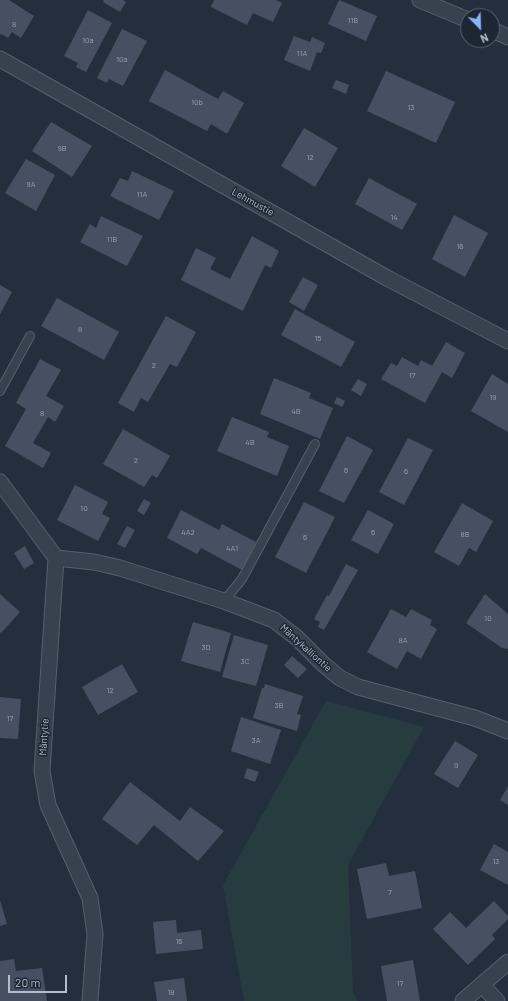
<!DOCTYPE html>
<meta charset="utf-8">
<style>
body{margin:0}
#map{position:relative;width:508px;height:1001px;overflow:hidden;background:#242f3e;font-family:Barlow,sans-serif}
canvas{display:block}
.north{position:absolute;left:460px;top:8px;width:40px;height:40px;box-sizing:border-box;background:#1d2633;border:1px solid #59626f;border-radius:50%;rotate:157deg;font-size:11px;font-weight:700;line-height:16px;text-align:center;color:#b4bcc9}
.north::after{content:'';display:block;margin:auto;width:14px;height:18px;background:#8ab4f8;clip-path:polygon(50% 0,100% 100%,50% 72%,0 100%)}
.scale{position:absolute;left:8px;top:975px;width:59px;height:18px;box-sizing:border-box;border:2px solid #b4bcc9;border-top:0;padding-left:5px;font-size:12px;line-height:14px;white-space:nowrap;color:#b4bcc9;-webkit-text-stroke:3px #1d2633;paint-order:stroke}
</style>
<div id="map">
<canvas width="508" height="1001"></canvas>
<div class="north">N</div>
<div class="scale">20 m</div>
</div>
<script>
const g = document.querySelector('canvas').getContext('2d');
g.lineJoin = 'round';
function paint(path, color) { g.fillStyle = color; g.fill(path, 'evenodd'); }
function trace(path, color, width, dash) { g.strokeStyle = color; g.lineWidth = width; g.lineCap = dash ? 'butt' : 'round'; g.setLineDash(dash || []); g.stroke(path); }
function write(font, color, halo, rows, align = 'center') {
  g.font = font + ' Barlow,sans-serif'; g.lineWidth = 3; g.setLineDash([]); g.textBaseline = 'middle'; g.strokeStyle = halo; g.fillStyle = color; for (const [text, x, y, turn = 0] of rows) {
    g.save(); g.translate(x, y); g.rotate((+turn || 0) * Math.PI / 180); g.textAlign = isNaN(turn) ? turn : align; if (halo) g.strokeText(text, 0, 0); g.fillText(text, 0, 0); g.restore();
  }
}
const green = new Path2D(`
 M 326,701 L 424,727 L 348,865 L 353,992 L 358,1001 L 244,1001 L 223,885 Z`);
const building = new Path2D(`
 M 0,0 L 9,0 L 34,16 L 21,38 L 12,32 L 8,38 L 1,34 L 0,35 Z
 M 104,0 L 123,0 L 126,2 L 120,12 L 103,2 Z
 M 214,0 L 276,0 L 282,3 L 273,22 L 253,13 L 247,25 L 211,7 Z
 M 339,0 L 377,16 L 366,41 L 328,24 Z
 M 88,10 L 112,23 L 86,72 L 76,67 L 78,63 L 64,56 Z
 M 122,29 L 147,41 L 123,86 L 109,79 L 107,83 L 97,78 Z
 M 294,36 L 310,42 L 312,37 L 325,43 L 321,53 L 317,52 L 310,71 L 284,60 Z
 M 165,70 L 218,99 L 223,91 L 244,103 L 227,134 L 211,124 L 207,131 L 149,101 Z
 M 386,71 L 455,102 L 436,143 L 367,111 Z
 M 336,80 L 349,85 L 346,94 L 332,88 Z
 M 51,122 L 92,146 L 72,177 L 32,151 Z
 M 304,128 L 338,148 L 315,187 L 281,166 Z
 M 26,159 L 55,175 L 36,211 L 5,193 Z
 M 132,171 L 174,191 L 159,220 L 110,196 L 120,178 L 128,181 Z
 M 369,178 L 417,204 L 402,230 L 355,204 Z
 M 454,215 L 488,233 L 465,277 L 432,259 Z
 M 101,216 L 143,236 L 127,266 L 80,242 L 90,224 L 96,228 Z
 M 252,236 L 279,251 L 271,268 L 265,265 L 243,311 L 181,280 L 196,248 L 216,258 L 210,269 L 230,279 Z
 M 303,277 L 318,285 L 304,311 L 289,302 Z
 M 0,285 L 12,292 L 0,314 Z
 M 57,298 L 119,332 L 104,360 L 41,326 Z
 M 295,309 L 355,342 L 341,367 L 281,335 Z
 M 166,316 L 196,332 L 177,367 L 170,364 L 148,402 L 141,398 L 134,412 L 118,403 Z
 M 446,342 L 465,353 L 452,378 L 442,372 L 425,403 L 381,379 L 391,363 L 397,366 L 402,357 L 418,366 L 421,360 L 432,366 Z
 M 40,359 L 61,370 L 46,396 L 64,406 L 55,422 L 48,417 L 33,443 L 51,453 L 43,468 L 5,446 L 26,409 L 16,403 Z
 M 492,374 L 508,384 L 508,432 L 471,411 Z
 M 274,378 L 311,393 L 309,398 L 333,408 L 320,439 L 260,414 Z
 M 358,379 L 367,384 L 361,396 L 351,390 Z
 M 337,397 L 345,401 L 342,407 L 334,403 Z
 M 232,417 L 269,432 L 267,437 L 289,446 L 277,476 L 217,451 Z
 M 123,429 L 170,456 L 157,478 L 152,475 L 144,487 L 103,464 Z
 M 347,436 L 373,450 L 344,503 L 319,491 Z
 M 408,438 L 433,450 L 404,505 L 379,492 Z
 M 75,485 L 108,502 L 102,514 L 110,518 L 98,541 L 57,520 Z
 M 144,499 L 151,503 L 144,515 L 137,511 Z
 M 304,502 L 335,517 L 306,573 L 275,557 Z
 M 462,503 L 493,521 L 476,552 L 469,548 L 459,566 L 434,552 Z
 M 181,510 L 219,530 L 222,524 L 256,542 L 242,570 L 201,548 L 197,554 L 167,538 Z
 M 368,510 L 394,524 L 378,554 L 351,540 Z
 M 127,526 L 135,530 L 125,548 L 117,544 Z
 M 25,546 L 34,563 L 24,569 L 14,553 Z
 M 346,564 L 358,570 L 324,630 L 318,627 L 320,622 L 314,619 L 327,595 L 329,596 Z
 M 0,594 L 20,612 L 1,633 L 0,632 Z
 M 485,594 L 508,614 L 508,649 L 502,648 L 466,623 Z
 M 391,609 L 406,617 L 411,609 L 432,620 L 430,625 L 437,629 L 421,659 L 407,651 L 397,669 L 367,652 Z
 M 193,622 L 231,633 L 220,672 L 181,661 Z
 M 234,635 L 268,645 L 256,686 L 222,677 Z
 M 292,656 L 307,669 L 298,678 L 284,665 Z
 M 122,664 L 138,692 L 98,715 L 82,687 Z
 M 265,684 L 303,696 L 297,714 L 301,715 L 297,731 L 253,718 L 262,688 L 264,688 Z
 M 0,697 L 21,699 L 18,739 L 0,738 Z
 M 241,717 L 281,730 L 270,764 L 231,751 Z
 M 455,741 L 478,755 L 458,788 L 434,774 Z
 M 247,768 L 259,772 L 255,782 L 244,778 Z
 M 130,782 L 180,821 L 190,807 L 224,831 L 198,861 L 154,825 L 137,845 L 102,819 Z
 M 508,786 L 508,805 L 500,800 Z
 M 494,844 L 508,852 L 508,885 L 480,870 Z
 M 386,863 L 389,876 L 415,871 L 422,908 L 367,919 L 357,869 Z
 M 0,900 L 7,924 L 0,926 Z
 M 494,901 L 508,916 L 508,919 L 492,935 L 495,939 L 468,965 L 433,929 L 450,912 L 466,928 Z
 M 176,920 L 177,933 L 201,930 L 203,949 L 156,954 L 153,922 Z
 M 14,959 L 16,971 L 42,968 L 47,1001 L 0,1001 L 0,961 Z
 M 413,960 L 420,1001 L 387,1001 L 381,966 Z
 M 184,978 L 187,1001 L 157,1001 L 154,982 Z`);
const lane = new Path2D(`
 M 0,391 L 30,336
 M 224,601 L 242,579 L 315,444`);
const street = new Path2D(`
 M 420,0 L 468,20
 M 492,30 L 508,37
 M 0,59 L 387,278 L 508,341
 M 0,482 L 56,558 L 42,771 L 48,805 L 90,898 L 95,934 L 90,1001
 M 56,558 L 94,562 L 120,568 L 224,601 L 274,620 L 297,638 L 323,664 L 340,678 L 358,687 L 475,718 L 508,731
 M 482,985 L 497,1001
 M 463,1001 L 508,962`);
const numberNames = [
 ["11B",353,20],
 ["8",14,24],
 ["10a",88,40],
 ["11A",302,53],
 ["10a",122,59],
 ["10b",197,102],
 ["13",411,107],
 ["9B",62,148],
 ["12",310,157],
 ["9A",31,184],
 ["11A",142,194],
 ["14",394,217],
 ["11B",112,239],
 ["16",460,246],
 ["8",80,329],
 ["15",318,338],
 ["2",154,365],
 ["17",412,375],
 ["19",493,397],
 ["4B",296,411],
 ["8",42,413],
 ["4B",250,442],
 ["2",136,460],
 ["6",346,470],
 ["6",406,471],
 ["10",84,508],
 ["4A2",188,532],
 ["6",373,532],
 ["8B",465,534],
 ["6",305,537],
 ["4A1",232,548],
 ["10",488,618],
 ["8A",403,640],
 ["3D",206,647],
 ["3C",245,661],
 ["12",110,690],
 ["3B",279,705],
 ["17",10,718],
 ["3A",256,740],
 ["9",456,765],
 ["13",496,861],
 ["7",390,892],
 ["16",179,941],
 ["17",400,983],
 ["18",171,992]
];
const streetNames = [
 ["Lehmustie",253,202,29],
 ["Mäntykalliontie",306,648,42],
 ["Mäntytie",44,737,-86]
];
paint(green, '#263c3f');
paint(building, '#455162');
trace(lane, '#565f6c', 10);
trace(street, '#565f6c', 17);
trace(lane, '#38414e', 8);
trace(street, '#38414e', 15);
write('8px', '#98a1af', null, numberNames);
write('10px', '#b4bcc9', '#1d2633', streetNames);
</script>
